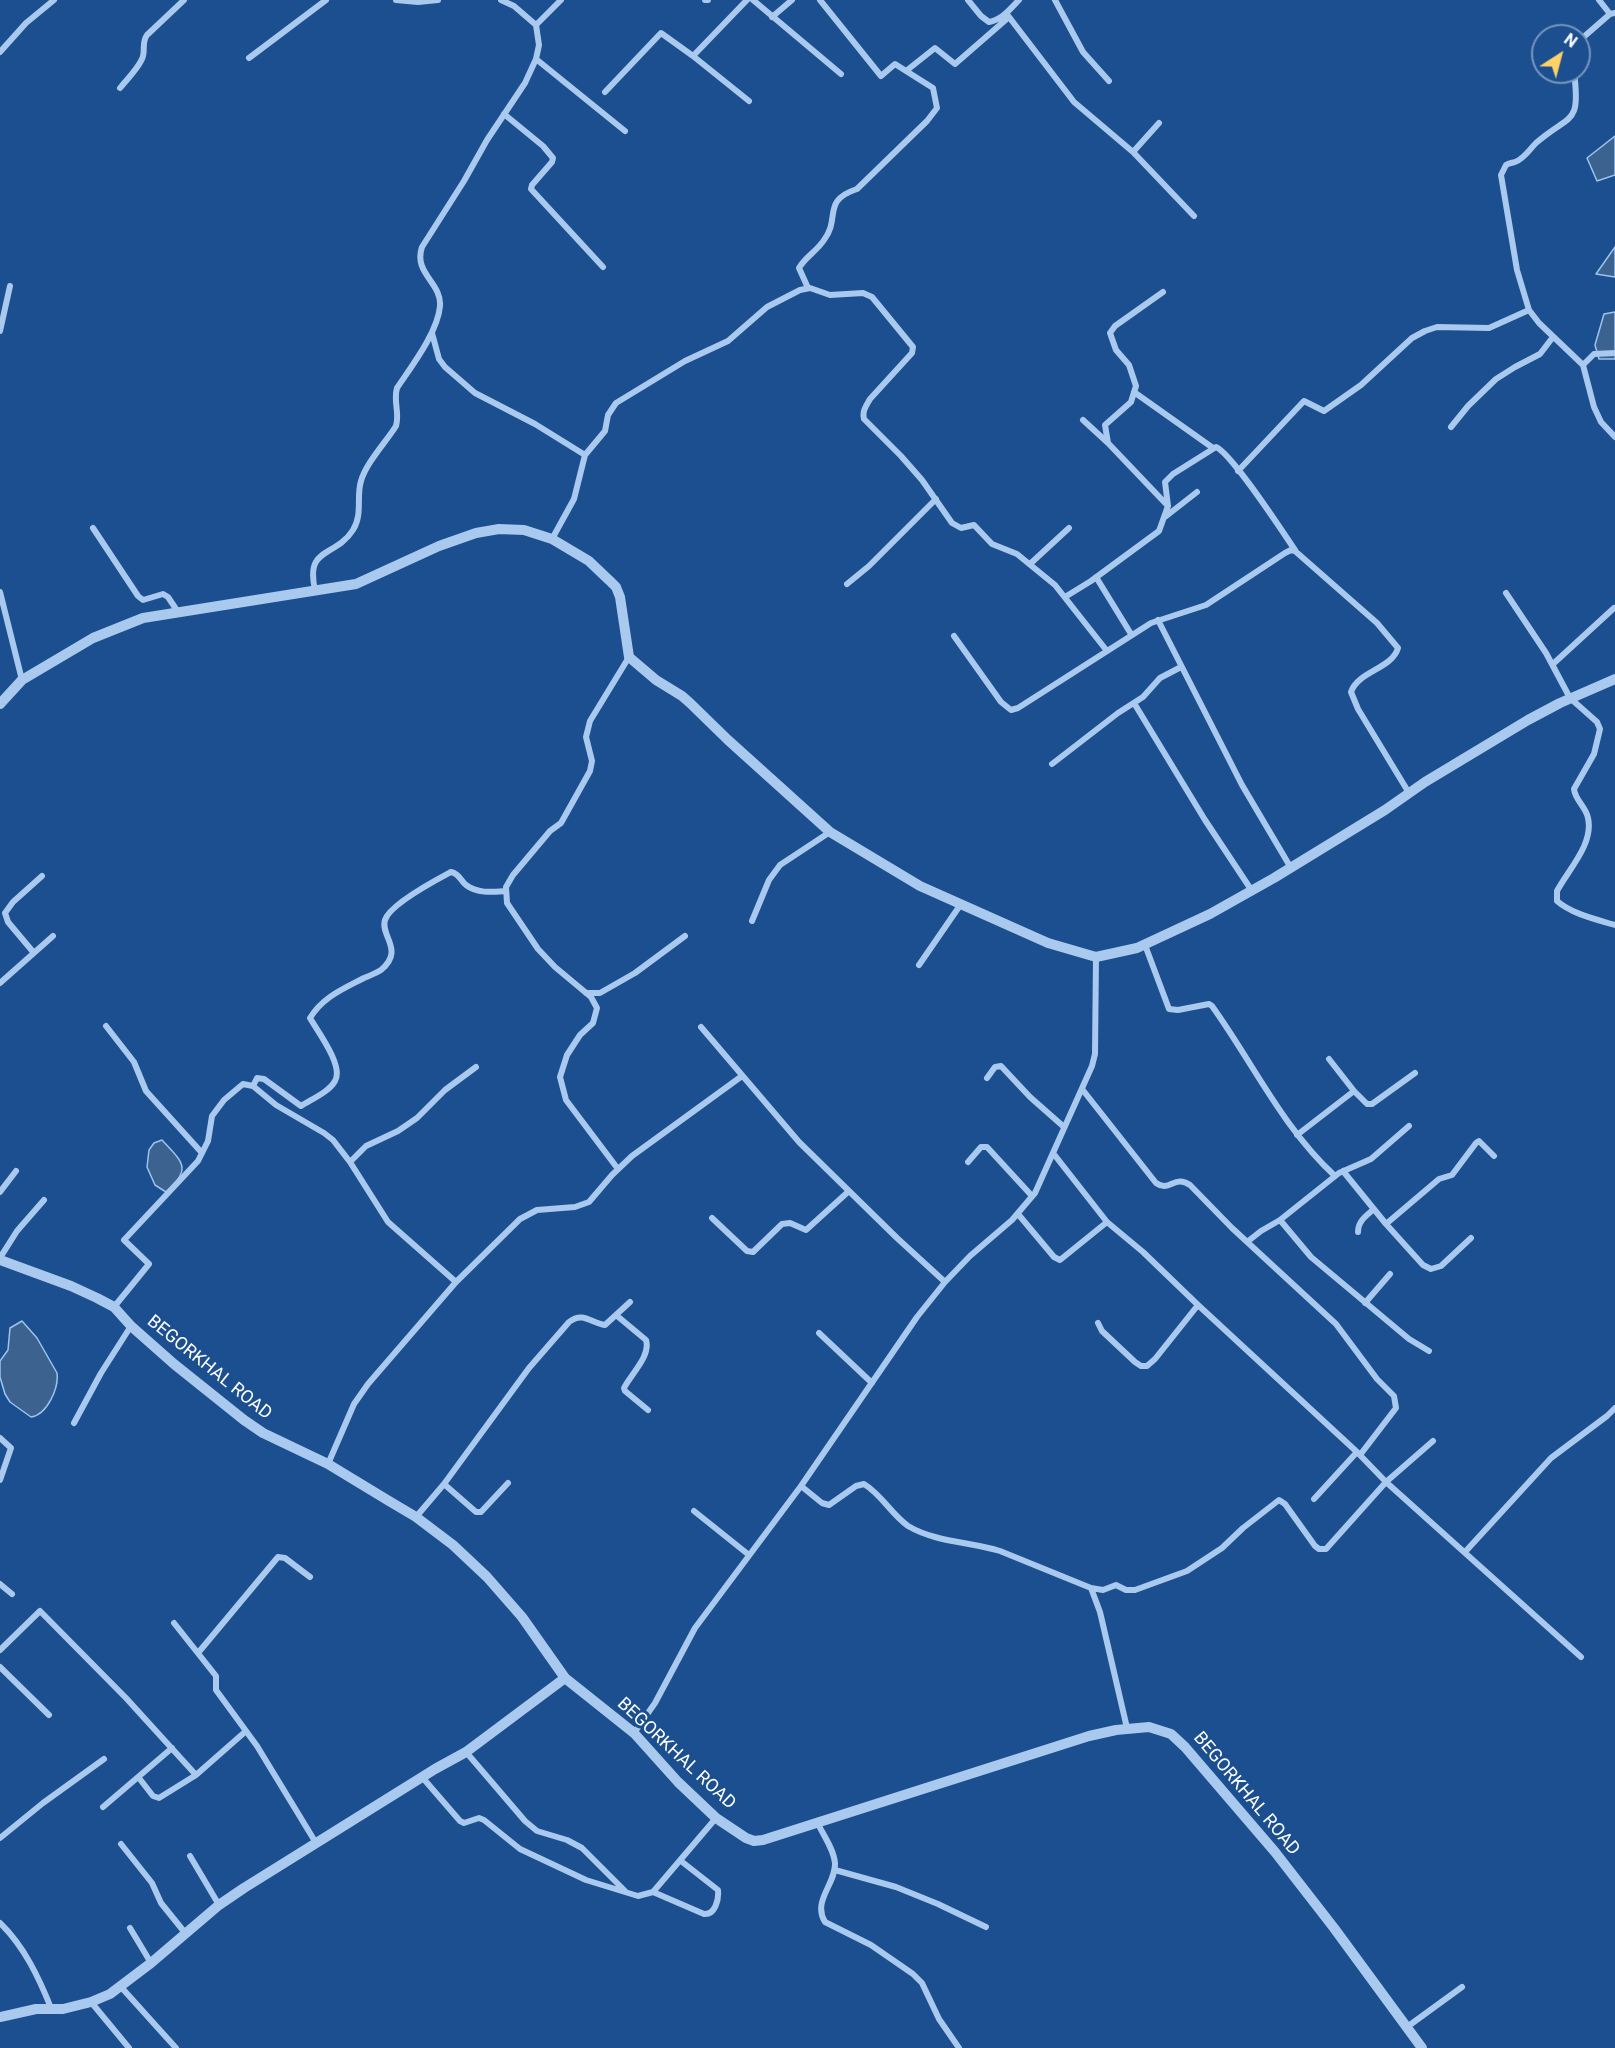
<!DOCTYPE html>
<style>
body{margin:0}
#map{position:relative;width:1615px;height:2048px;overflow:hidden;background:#1b4f8f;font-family:Roboto,sans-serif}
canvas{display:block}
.north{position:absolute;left:1531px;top:24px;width:60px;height:60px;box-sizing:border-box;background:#1b4f8f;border:2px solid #7695bc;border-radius:50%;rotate:36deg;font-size:16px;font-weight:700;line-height:24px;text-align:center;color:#fff}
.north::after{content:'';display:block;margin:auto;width:21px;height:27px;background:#ffd166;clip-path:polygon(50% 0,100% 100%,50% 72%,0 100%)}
</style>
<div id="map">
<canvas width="1615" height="2048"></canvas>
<div class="north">N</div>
</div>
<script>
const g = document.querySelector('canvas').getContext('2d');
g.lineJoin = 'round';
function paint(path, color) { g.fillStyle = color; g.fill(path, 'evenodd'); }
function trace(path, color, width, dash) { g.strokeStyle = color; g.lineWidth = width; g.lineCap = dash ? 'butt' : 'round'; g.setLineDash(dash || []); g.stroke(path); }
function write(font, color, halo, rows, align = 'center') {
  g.font = font + ' Roboto,sans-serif'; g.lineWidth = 6; g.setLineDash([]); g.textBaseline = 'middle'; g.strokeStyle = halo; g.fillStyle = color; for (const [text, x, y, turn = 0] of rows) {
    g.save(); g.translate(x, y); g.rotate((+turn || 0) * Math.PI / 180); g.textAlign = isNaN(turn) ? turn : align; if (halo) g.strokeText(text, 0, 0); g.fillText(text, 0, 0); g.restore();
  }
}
const water = new Path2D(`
 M 1615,136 L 1615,175 L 1597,181 L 1587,158 Z
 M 1615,247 L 1615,277 L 1596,274 Z
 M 1615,312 L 1615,359 L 1599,359 L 1595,345 L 1604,314 Z
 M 162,1140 C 182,1162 193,1168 166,1192 L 155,1185 L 147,1167 L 149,1150 L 154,1143 Z
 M 22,1321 L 37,1338 L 57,1373 C 59,1388 47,1415 31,1417 L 10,1402 L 5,1394 L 0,1377 L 0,1361 L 8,1350 L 10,1328 Z`);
const minor = new Path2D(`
 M 396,0 L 418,2 L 438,0
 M 705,0 L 708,0
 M 747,0 L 693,56 L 749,101
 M 753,0 L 841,74
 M 968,0 L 981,16 L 989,22 C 1002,20 1010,9 1019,0
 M 1055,0 L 1083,52 L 1109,81
 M 1599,0 L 1610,14
 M 1006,13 L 1074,102 L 1133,152 L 1194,216
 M 772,17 L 792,0
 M 536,25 L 561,0
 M 1579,41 L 1610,14 L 1615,13
 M 0,52 L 26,23 L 54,0
 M 249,58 L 326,0
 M 536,59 L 625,131
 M 906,71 L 935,48 L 955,64 L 1009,17
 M 1574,72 C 1581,127 1570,113 1536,143 C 1529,150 1524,159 1515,162 C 1512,163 1509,163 1506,165 L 1501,175 L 1517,270 L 1529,310 L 1539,323 L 1583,365 L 1594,407 L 1601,422 L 1615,437
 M 120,88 C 127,79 137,70 142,59 C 146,51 141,43 147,35 L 184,0
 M 605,92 L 661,33 L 693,56
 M 504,114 L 543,146 L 553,158 L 552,162 L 532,185 L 531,189 L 603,267
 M 1133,152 L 1159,123
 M 808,288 L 799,268 C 805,257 817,251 824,240 C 841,218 821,201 857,189 L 927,121 L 937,108 L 933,88 L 895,64 L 881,76 L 820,0
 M 1163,292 L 1115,326 L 1110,333 L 1116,350 L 1129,365 L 1136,386 L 1131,402 L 1105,425 L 1108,443 L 1168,506
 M 0,331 L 10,286
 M 432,333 L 439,359 L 445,367 L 475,393 L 535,424 L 585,455
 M 1583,365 L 1594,354 L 1615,353
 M 1134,392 L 1213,448
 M 1083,420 L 1108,443
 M 1451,427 L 1468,406 L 1496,379 L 1515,367 L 1540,354 L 1553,337
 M 1238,471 L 1304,401 L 1324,411 L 1361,385 L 1412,338 L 1425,331 L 1437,327 L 1489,328 L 1529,310
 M 1165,517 L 1197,492
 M 93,528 L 138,596 L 143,600 L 163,594 L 168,597 L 178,612
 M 552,539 L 574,499 L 585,455 L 605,431 L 608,415 L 616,403 L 685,361 L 728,341 L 767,307 L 800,290 L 810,288 L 830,295 L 863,293 L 872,297 L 913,347 L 912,353 L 870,399 C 866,406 862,411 864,419 L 901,456 L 922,480 L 952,523 L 961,528 L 974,525 L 992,544 L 1017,554 L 1055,585 L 1107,651
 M 1030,564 L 1069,528
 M 1096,577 L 1131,634
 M 847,584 L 869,566 L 936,499
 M 315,590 C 305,546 335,558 353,530 C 363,514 356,497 361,481 C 366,463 386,442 396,426 C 400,413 393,401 397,388 C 411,367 438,332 440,306 C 442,283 413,273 422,247 L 464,181 L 487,140 L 525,83 L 536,59 L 539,45 L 536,25 L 514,6 L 501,0
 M 0,592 L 22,680
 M 1506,593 L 1546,653 L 1570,698 L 1597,722 L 1600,729 L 1594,754 L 1574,789 C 1575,800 1586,807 1588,818 C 1594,844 1568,870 1557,891 L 1557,901 C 1572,914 1595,919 1615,925
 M 1065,597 L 1091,581 L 1159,531 L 1168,506 L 1165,482 L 1173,474 L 1216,447 C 1232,454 1282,531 1295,550
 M 1158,620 L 1242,785 L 1291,868
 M 954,636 L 1001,702 L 1011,710 L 1018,708 L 1151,623 L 1206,605 L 1285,553 L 1291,550 L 1295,551 L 1377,623 L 1398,648 C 1392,669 1358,671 1351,692 L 1358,709 L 1409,793
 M 1553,664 L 1614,608
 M 1134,703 L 1205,820 L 1252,891
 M 1052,764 L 1118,713 L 1143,697 L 1160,678 L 1181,667
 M 752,921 L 769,880 L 780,865 L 830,832
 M 1145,945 L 1169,1009 L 1178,1010 L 1209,1004 L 1212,1006 C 1253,1063 1282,1127 1335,1176
 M 34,953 L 8,922 L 5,913 L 13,902 L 42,876
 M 919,965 L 961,904
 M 0,983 L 53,936
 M 586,993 L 600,993 L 635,973 L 685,936
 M 106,1026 L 134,1062 L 146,1091 L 202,1153
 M 701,1027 L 799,1142 L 897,1238 L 945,1282
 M 1329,1059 L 1354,1091
 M 987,1078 L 995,1067 L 1001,1066 L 1030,1097 L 1064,1127
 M 253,1086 L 257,1078 L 264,1079 L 301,1106 C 312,1099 329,1092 335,1081 C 344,1066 318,1032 310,1018 C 323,997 343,989 364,978 C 369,976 376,973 381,970 C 405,950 380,936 385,920 C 390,904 436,880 451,872 C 460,874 460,880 466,885 C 478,894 493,892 506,891
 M 1082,1089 L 1156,1183 C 1170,1193 1174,1174 1190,1185 L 1232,1228 L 1336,1324 L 1377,1379 L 1394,1396 L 1396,1408 L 1360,1455
 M 1297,1135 L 1354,1091 L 1367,1104 L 1372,1104 L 1415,1073
 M 1053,1153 L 1107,1222 L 1143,1252 L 1198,1305 L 1357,1452 L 1386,1482 L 1581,1657
 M 350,1162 L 366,1146 L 398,1131 L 417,1118 L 445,1090 L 476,1067
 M 968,1162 L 981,1147 L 987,1147 L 1032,1196
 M 618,1169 L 566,1100 L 560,1077 L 567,1055 L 580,1035 L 593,1023 L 597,1008 L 591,997 L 555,967 L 538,949 L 507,903 L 506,887 L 513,875 L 550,831 L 561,823 L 590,771 L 592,761 L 586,737 L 590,721 L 629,657
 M 1343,1171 L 1386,1224 L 1423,1265 L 1431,1269 L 1441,1266 L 1471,1238
 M 0,1192 L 16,1171
 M 1018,1214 L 1054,1257 L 1060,1260 L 1107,1222
 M 712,1218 L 747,1251 L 753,1252 L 782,1224 L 790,1223 L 806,1230 L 849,1191
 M 1280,1220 L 1311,1257 L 1409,1339 L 1429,1351
 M 1386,1224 L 1439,1179 L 1452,1175 L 1476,1143 L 1479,1141 L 1494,1156
 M 1358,1232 C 1358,1221 1366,1216 1374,1209
 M 1247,1242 L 1261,1231 L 1280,1220 L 1339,1173 L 1371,1159 L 1409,1126
 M 0,1258 L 17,1231 L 44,1200
 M 1365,1303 L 1390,1274
 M 114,1307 L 149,1264 L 124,1240 L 198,1161 L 208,1141 L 212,1116 L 224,1100 L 243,1084 L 253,1086 L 276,1105 L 324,1133 L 333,1140 L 350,1162 L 388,1222 L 456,1282
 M 616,1315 L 646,1340 C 651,1356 631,1374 624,1388 L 625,1391 L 648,1410
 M 1098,1323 L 1102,1331 L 1135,1362 L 1141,1366 L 1147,1366 L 1155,1359 L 1198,1305
 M 819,1333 L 872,1383
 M 74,1423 L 101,1373 L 131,1326
 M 0,1438 L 11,1448 L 0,1480
 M 328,1464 L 354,1404 L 368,1384 L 456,1282 L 520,1219 L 537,1210 L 575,1207 L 589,1202 L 612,1175 L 632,1156 L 742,1076
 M 444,1484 L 529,1368 L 569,1322 C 583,1311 591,1323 605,1325 L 630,1302
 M 801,1486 L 822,1503 L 829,1505 L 856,1486 L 864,1484 C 882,1495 891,1514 908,1526 C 935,1542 970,1542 1000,1551 L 1091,1588 L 1103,1590 L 1116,1585 L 1126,1590 L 1135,1590 L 1187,1571 L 1222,1548 L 1243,1528 L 1279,1500 L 1285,1504 L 1315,1546 L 1319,1549 L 1326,1549 L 1386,1482 L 1433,1441
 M 1314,1499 L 1357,1452
 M 694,1511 L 749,1555
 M 416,1517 L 444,1484 L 476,1512 L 481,1512 L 508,1483
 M 1465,1552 L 1551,1458 L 1607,1416 L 1615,1408
 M 0,1584 L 12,1594
 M 1091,1588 L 1100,1612 L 1127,1728
 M 174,1623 L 216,1676 L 216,1690 L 257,1746 L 316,1843
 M 0,1650 L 40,1611 L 126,1698 L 196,1775 L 246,1731
 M 198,1653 L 278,1557 L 285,1558 L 310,1577
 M 0,1667 L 49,1715
 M 634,1733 L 655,1703 L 695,1628 L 801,1486 L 917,1317 L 945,1282 L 970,1256 L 1012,1220 L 1035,1193 L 1092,1066 L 1095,1054 L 1096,957
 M 466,1752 L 525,1821 L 537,1831 L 567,1840 L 582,1848 L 625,1891
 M 422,1777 L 460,1821 L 464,1823 L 479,1818 L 484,1820 L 520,1849 L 586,1880 L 638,1896 L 653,1892 L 716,1818
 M 139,1778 L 153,1796 L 159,1798 L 196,1775
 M 103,1807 L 172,1748
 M 818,1824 C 824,1836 834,1850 835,1863 C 836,1884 812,1901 825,1922 L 871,1945 L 913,1974 L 922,1983 L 939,2019 L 959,2048
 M 0,1838 L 43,1803 L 104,1759
 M 121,1844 L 152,1883 L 161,1903 L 186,1934
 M 190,1856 L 219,1905
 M 835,1870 L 896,1887 L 938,1904 L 986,1927
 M 653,1892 L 704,1914 C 715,1915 719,1900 718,1890 L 681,1861
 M 0,1923 C 24,1946 39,1978 51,2008
 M 130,1928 L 151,1963
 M 121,1987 L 176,2048
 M 91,2002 L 129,2048
 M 1407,2027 L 1462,1987`);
const tertiary = new Path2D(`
 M 0,704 L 22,680 L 93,638 L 143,618 L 356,584 L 439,546 L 476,533 L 499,529 L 524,530 L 552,539 L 589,561 L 609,580 L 616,587 L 620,597 L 629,657 L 656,680 L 682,696 L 690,703 L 728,740 L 830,832 L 920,886 L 1048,943 L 1096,957 L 1137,948 L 1210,914 L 1274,878 L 1385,810 L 1425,782 L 1528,720 L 1560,703 L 1615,679
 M 0,1260 L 71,1286 L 97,1298 L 114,1307 L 131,1326 L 174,1364 L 244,1420 L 263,1433 L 328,1464 L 389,1501 L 416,1517 L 453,1545 L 487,1577 L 522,1617 L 565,1678 L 634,1733 L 678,1782 L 716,1818 L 746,1838 L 754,1841 L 763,1840 L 1089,1736 L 1116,1730 L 1149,1727 L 1171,1734 L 1185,1747 L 1275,1852 L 1334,1928 L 1422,2048
 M 0,2017 L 36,2009 L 63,2009 L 91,2002 L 110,1994 L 151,1963 L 219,1905 L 244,1888 L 435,1769 L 466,1752 L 565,1678`);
const streetNames = [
 ["BEGORKHAL ROAD",209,1368,39],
 ["BEGORKHAL ROAD",676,1754,43],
 ["BEGORKHAL ROAD",1246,1794,50]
];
paint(water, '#3c6290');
trace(water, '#9cc4f0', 1.5);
trace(minor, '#a9c9ee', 6);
trace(tertiary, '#a9c9ee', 10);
write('18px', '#fff', '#1b4f8f', streetNames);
</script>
